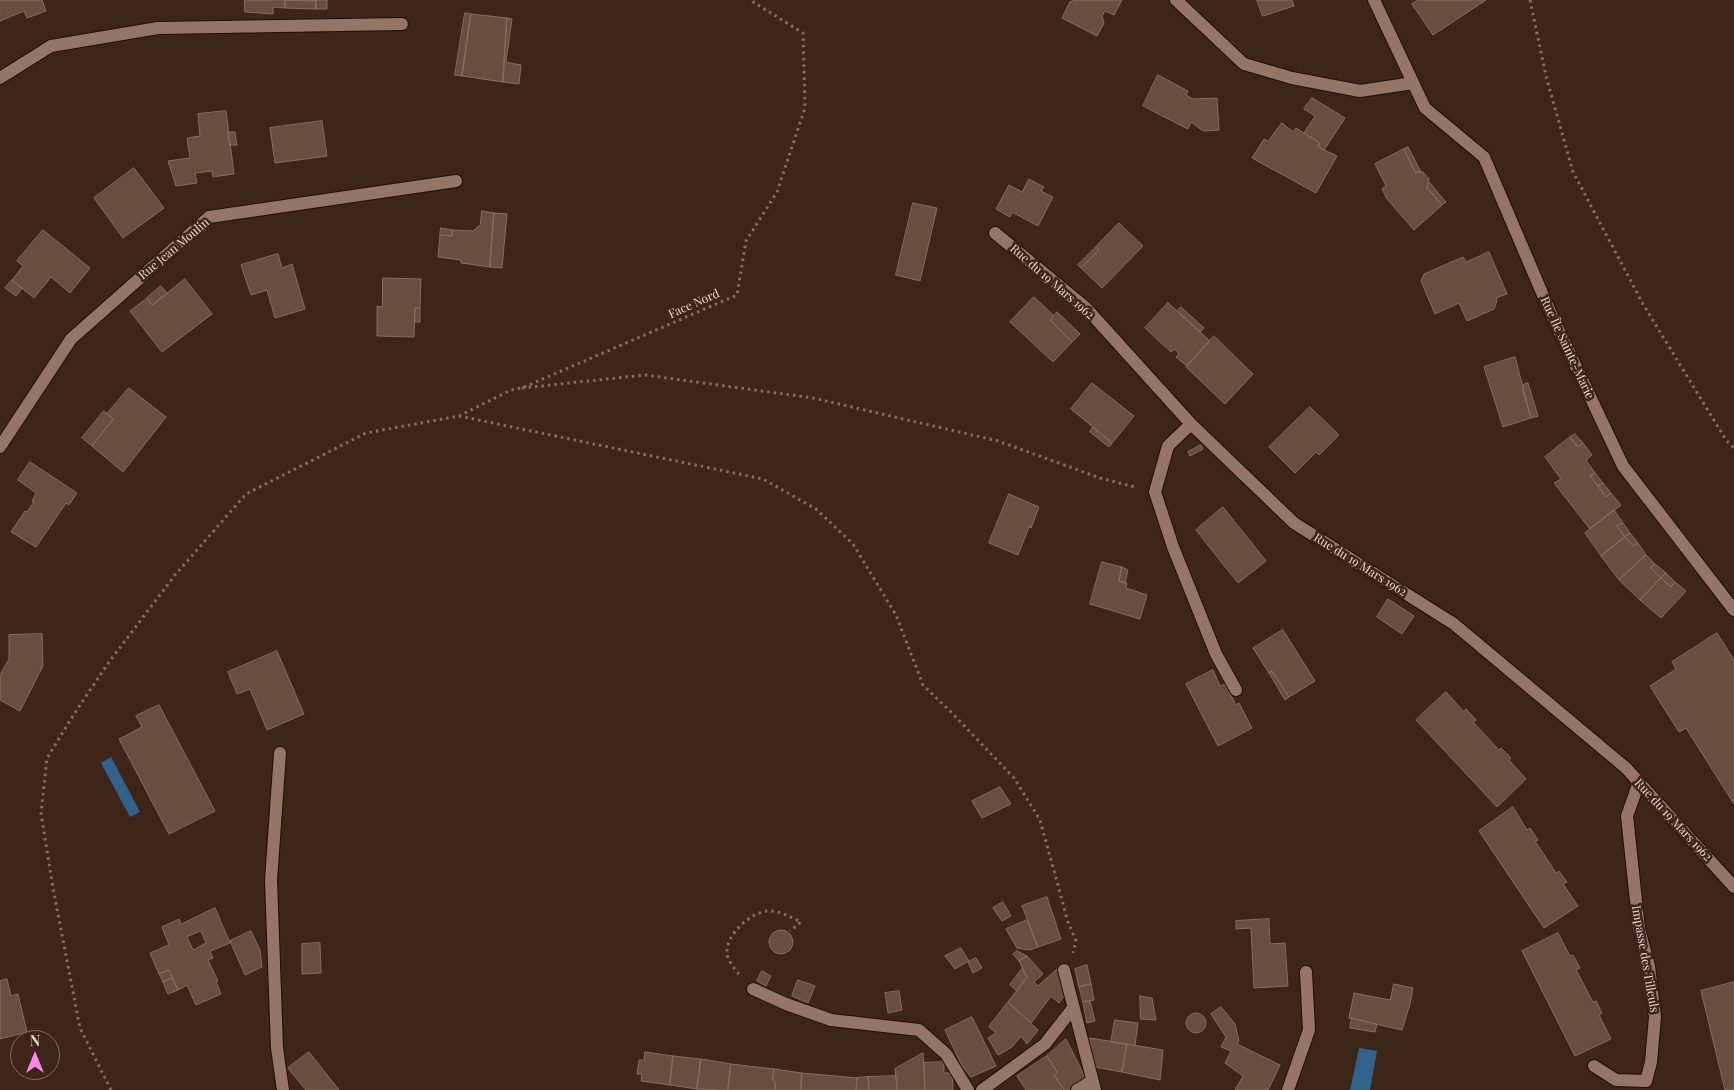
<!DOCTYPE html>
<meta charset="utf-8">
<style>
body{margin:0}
#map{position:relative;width:1734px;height:1090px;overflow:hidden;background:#3e251a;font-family:"Playfair Display",serif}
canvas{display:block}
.north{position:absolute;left:10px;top:1030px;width:50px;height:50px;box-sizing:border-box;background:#3e251a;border:1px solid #836d64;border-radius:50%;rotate:0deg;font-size:14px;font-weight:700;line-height:20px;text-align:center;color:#ebd9d2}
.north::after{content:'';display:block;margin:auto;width:18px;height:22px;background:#fb87e6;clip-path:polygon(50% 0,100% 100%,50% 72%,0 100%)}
</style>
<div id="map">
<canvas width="1734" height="1090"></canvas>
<div class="north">N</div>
</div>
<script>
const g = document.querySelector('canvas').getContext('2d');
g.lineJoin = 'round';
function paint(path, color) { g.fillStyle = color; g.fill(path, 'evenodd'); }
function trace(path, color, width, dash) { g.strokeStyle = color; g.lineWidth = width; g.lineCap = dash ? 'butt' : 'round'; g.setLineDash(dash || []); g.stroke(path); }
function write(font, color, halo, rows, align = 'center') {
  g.font = font + ' "Playfair Display",serif'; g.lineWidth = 5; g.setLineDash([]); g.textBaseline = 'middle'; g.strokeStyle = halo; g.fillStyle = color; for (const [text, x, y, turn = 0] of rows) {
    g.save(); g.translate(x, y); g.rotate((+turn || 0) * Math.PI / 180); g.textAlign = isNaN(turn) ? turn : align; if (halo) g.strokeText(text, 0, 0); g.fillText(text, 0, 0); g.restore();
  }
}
const water = new Path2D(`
 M 111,757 L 140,812 L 130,817 L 101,763 Z
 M 1359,1048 L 1377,1051 L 1370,1090 L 1350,1090 Z`);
const building = new Path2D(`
 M 0,0 L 42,0 L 46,11 L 27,18 L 24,11 L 0,21 Z
 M 245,0 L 316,0 L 316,1 L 285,0 L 285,8 L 273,7 L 273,14 L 245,12 Z
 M 285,0 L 316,1 L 316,9 L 285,8 Z
 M 316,0 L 327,0 L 327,9 L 316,9 Z
 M 1077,0 L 1122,0 L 1114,15 L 1105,11 L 1102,16 L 1104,23 L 1097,36 L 1062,18 L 1070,2 Z
 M 1257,0 L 1292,0 L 1294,6 L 1263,16 Z
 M 1419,0 L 1486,0 L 1433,35 L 1412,4 Z
 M 465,13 L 471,14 L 462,76 L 455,75 Z
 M 471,14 L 507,18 L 503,82 L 462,76 Z
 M 507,18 L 512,19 L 506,62 L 521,65 L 519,84 L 503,82 Z
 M 1158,75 L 1188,91 L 1186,95 L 1193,99 L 1217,98 L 1219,130 L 1203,131 L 1191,122 L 1188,129 L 1143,106 Z
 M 1312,98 L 1345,118 L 1324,150 L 1318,147 L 1320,143 L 1304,133 L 1315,116 L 1304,109 Z
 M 226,111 L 234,174 L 213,177 L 212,171 L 195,173 L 197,183 L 176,186 L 168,161 L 190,158 L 187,138 L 200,136 L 198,114 Z
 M 322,121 L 327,156 L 275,163 L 270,128 Z
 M 1282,123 L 1293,132 L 1296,128 L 1320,143 L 1318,147 L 1337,156 L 1316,193 L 1252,158 L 1264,139 L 1268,141 Z
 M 228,132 L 235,132 L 237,145 L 230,145 Z
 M 1408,147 L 1421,172 L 1415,172 L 1404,149 Z
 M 1404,149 L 1415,172 L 1423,172 L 1429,179 L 1427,188 L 1442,205 L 1414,230 L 1387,199 L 1382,189 L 1386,186 L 1375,164 Z
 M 134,168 L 164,208 L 123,238 L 94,198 Z
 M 1029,179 L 1044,187 L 1041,191 L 1053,197 L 1038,226 L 1012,212 L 1010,217 L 996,209 L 1009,185 L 1022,192 Z
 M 1429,182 L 1446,202 L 1442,205 L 1427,188 Z
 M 913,203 L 937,208 L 920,281 L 896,275 Z
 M 482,211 L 494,213 L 490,267 L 461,263 L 461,260 L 438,257 L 440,235 L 452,236 L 452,230 L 473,231 L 480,225 Z
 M 494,213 L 507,214 L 502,268 L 490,267 Z
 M 1119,223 L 1143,246 L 1102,288 L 1081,268 L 1099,250 L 1096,247 Z
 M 441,228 L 452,230 L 452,236 L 440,235 Z
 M 43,230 L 90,268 L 70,293 L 51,277 L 34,298 L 12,280 L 23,266 L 17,261 Z
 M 1096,247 L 1099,250 L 1081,268 L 1078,265 Z
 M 1489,252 L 1507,294 L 1496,298 L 1497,301 L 1494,309 L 1467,321 L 1459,303 L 1435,314 L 1421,281 L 1424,274 L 1463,257 L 1466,262 Z
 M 278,254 L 282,268 L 292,264 L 305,309 L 275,318 L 267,290 L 251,295 L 241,265 Z
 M 383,278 L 421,279 L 420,308 L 415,308 L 414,337 L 377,336 L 377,306 L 382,307 Z
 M 185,279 L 212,314 L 162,352 L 130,311 L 147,298 L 152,305 Z
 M 12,280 L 22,288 L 16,296 L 5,288 Z
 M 161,286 L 167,293 L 152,305 L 147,298 Z
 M 1034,297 L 1054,316 L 1051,321 L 1072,342 L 1053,362 L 1010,322 Z
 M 1168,303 L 1210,341 L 1187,366 L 1176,357 L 1179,354 L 1174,349 L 1171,352 L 1145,328 Z
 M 1181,307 L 1204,328 L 1200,332 L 1177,311 Z
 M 415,308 L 420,308 L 420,322 L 415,322 Z
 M 1057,312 L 1080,334 L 1072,342 L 1051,321 Z
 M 1214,336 L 1253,374 L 1225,404 L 1186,367 Z
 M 1515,357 L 1531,418 L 1503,427 L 1484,367 Z
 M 1092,383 L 1134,416 L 1112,443 L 1071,409 Z
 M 1528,383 L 1538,416 L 1531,418 L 1522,388 L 1524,388 L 1523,385 Z
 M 129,388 L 166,417 L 123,472 L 92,446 L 113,419 L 107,414 Z
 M 1310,407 L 1339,435 L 1319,455 L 1316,452 L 1295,473 L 1269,447 Z
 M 104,411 L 113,419 L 92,446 L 82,438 Z
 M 1093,427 L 1112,443 L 1109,447 L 1090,432 Z
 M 1575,434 L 1583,443 L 1578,447 L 1570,437 Z
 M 1570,437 L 1578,447 L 1583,443 L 1592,455 L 1586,460 L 1595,473 L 1590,476 L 1606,497 L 1611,493 L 1621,505 L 1590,529 L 1554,483 L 1561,479 L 1545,457 Z
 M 1201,445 L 1203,449 L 1190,456 L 1188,452 Z
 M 30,462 L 77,493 L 69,505 L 66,503 L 36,547 L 11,532 L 25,511 L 27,512 L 34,502 L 32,501 L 36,493 L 18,480 Z
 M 1595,473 L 1603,483 L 1598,486 L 1590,476 Z
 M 1603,483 L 1611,493 L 1606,497 L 1598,486 Z
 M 1009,494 L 1039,507 L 1031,528 L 1029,527 L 1018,555 L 989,543 Z
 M 1223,507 L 1266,561 L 1238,583 L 1196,530 Z
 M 1614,510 L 1623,523 L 1617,526 L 1625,537 L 1601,556 L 1585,533 Z
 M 1623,523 L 1630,533 L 1625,537 L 1617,526 Z
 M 1630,533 L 1638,543 L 1633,546 L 1625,537 Z
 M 1625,537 L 1633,546 L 1638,543 L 1646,555 L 1619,580 L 1601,556 Z
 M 1646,555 L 1655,564 L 1651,568 L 1661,578 L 1640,600 L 1619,580 Z
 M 1102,562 L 1122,567 L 1119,581 L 1127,583 L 1126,588 L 1147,595 L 1140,619 L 1090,604 Z
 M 1655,564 L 1666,573 L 1661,578 L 1651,568 Z
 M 1122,567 L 1128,570 L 1125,583 L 1119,581 Z
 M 1666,573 L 1675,582 L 1671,587 L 1661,578 Z
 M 1661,578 L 1671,587 L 1675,582 L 1686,591 L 1661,618 L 1640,600 Z
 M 1388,599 L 1414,616 L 1402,634 L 1377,617 Z
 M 1283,630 L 1315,681 L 1289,697 L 1272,671 L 1269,673 L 1253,648 Z
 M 1717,633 L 1734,660 L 1734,804 L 1686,728 L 1679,732 L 1650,686 L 1676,669 L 1672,662 Z
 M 42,634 L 43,666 L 20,711 L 0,700 L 0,675 L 9,659 L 9,635 Z
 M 277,651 L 304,714 L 267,730 L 250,689 L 237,694 L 228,672 Z
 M 1213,670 L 1220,686 L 1225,684 L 1236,705 L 1239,703 L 1252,728 L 1218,746 L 1186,684 Z
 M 1272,671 L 1289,697 L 1285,700 L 1269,673 Z
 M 1446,692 L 1464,712 L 1466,709 L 1476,720 L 1473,722 L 1499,750 L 1501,748 L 1511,758 L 1509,760 L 1526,779 L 1497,807 L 1416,720 Z
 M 159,705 L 215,811 L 169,834 L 119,739 L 142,727 L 136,716 Z
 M 1000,787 L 1011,804 L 982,818 L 972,801 Z
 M 1513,807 L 1527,830 L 1530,828 L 1538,840 L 1535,841 L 1556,873 L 1559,871 L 1567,882 L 1563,884 L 1578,906 L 1544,928 L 1479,831 Z
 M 1047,897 L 1061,939 L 1038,947 L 1022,906 Z
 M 1003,902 L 1011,916 L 1002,921 L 993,908 Z
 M 215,908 L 230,943 L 210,951 L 213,958 L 208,960 L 218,981 L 216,982 L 221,994 L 196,1005 L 187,985 L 178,990 L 169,970 L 159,974 L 150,953 L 169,945 L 162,927 L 179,919 L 181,924 ZM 201,931 L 206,943 L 193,950 L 187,937 Z
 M 1269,919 L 1270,944 L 1285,943 L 1288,986 L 1254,988 L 1251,928 L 1236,929 L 1236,921 Z
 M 1027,920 L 1038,947 L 1030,950 L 1017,948 L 1006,929 Z
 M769 942a12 12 0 1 1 24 0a12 12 0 1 1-24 0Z
 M 251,931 L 260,950 L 262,967 L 245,975 L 230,941 Z
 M 1558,933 L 1570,956 L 1573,955 L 1580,968 L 1576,970 L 1593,1002 L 1596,1001 L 1602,1013 L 1599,1015 L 1611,1039 L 1575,1056 L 1522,951 Z
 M 320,943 L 321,973 L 302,974 L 302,944 Z
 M 961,948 L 969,961 L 955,969 L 945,956 Z
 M 1017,951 L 1027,956 L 1019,961 L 1013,954 Z
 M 1027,956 L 1043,974 L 1034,982 L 1038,986 L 1057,969 L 1068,991 L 1059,1003 L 1051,996 L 1031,1023 L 1008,1002 L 1027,977 L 1019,961 Z
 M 976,958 L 982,968 L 973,973 L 968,962 Z
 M 1087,965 L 1091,984 L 1079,987 L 1075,969 Z
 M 1022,969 L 1027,977 L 1017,991 L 1010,985 Z
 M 169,970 L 172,978 L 163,982 L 159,974 Z
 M 762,971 L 771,976 L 766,986 L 757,981 Z
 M 172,978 L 178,990 L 168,994 L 163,982 Z
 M 7,979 L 11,996 L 18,994 L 27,1032 L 0,1039 L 0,981 Z
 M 798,980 L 815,986 L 808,1003 L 792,996 Z
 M 1734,982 L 1734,1090 L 1725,1090 L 1701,991 Z
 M 1091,984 L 1094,1000 L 1083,1002 L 1079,987 Z
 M 1394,984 L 1413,988 L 1410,1004 L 1402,1030 L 1349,1018 L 1354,993 L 1390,1000 Z
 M 899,991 L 902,1010 L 888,1013 L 885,993 Z
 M 1140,996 L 1152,998 L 1156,1020 L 1141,1019 Z
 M 1090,1001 L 1095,1021 L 1087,1023 L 1083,1002 Z
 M 1008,1002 L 1038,1030 L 1027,1044 L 1021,1036 L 1012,1047 L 998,1055 L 988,1038 L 996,1033 L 989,1027 Z
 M 1221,1007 L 1235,1024 L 1239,1041 L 1237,1044 L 1280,1065 L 1268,1090 L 1235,1090 L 1243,1076 L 1225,1063 L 1231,1051 L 1221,1047 L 1226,1037 L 1211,1014 Z
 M1186 1023a10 10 0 1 1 20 0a10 10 0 1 1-20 0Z
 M 972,1017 L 996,1066 L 971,1077 L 962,1066 L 945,1030 Z
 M 1352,1018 L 1377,1024 L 1375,1032 L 1350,1028 Z
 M 1115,1020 L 1138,1023 L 1135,1046 L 1111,1042 Z
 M 1090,1038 L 1127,1044 L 1122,1072 L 1094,1067 Z
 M 1066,1039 L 1086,1079 L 1070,1090 L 1064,1090 L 1054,1075 L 1057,1072 L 1047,1056 Z
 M 1127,1044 L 1163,1050 L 1160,1080 L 1122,1072 Z
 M 309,1052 L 339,1090 L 306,1090 L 288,1068 Z
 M 645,1052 L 673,1056 L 670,1085 L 641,1081 L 642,1074 L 637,1074 L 639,1060 L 644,1060 Z
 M 923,1053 L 925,1090 L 897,1090 L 895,1069 Z
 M 673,1056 L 701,1059 L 697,1089 L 670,1085 Z
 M 1047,1056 L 1057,1072 L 1054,1075 L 1063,1088 L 1060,1090 L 1026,1090 L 1017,1076 Z
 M 701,1059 L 731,1064 L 728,1090 L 697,1089 Z
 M 944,1062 L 944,1073 L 952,1073 L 953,1090 L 925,1090 L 924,1063 Z
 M 731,1064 L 774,1069 L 773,1080 L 775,1082 L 775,1090 L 728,1090 Z
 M 774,1069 L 802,1073 L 801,1090 L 775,1090 L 775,1082 L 773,1080 Z
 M 802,1073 L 857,1078 L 856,1090 L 801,1090 Z
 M 897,1076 L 897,1090 L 869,1090 L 868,1077 Z
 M 868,1077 L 869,1090 L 856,1090 L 857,1078 Z`);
const path = new Path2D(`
 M 1530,0 L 1546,76 L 1573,172 L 1643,304 L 1726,440 L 1734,448
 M 522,388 L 645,375 L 813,398 L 998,441 L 1100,478 L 1135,487
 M 459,416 L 511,390 L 522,388 L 737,295 L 746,241 L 777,192 L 805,108 L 803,33 L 750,0
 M 739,974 C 735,970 728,960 727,954 C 725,935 750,913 767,911 C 778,910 791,917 801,922 L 790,931
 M 111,1090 L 80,1028 L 53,888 L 41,813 L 47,758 L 76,711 L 109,662 L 175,575 L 246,494 L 366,433 L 459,416 L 763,479 L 816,509 L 853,544 L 896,615 L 923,685 L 953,714 L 1014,778 L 1040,820 L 1068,922 L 1076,941 L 1073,953`);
const service = new Path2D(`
 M 1288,1090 L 1309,1030 L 1306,972`);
const minor = new Path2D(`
 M 1176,0 L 1244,64 L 1292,78 L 1360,91 L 1413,83
 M 1374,0 L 1425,108 L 1484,157 L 1551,314 L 1623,466 L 1734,610
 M 0,78 L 51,46 L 158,28 L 402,24
 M 995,233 L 1086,308 L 1191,424 L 1294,523 L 1454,624 L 1626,768 L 1734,887
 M 1191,424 L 1168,446 L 1155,492 L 1173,547 L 1216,654 L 1236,690
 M 0,447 L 71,339 L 209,217 L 456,181
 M 280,753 L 271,880 L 277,1048 L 283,1090
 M 1064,970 L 1095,1090
 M 753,989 L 786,1004 L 831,1020 L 919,1030 L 946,1054 L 968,1090
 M 1594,1066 L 1616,1080 L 1646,1081 L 1651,1062 L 1655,1017 L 1649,966 L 1639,929 L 1627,816 L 1639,782
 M 982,1090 L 1045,1044 L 1073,1008
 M 1077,1090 L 1092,1081`);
const streetNames = [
 ["Rue Jean Moulin",174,249,-40],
 ["Rue du 19 Mars 1962",1052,282,41],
 ["Face Nord",694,304,-24],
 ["Rue Île Sainte-Marie",1567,348,65],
 ["Rue du 19 Mars 1962",1360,565,32],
 ["Rue du 19 Mars 1962",1673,820,47],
 ["Impasse des Tilleuls",1645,959,80]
];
paint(water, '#326189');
paint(building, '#6a4d41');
trace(building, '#8a6c5f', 1);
trace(service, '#240d04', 14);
trace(minor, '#240d04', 14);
trace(path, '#856e65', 3, [2.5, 4]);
trace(service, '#947568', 12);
trace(minor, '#947568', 12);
write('12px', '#ebd9d2', '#3e251a', streetNames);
</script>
